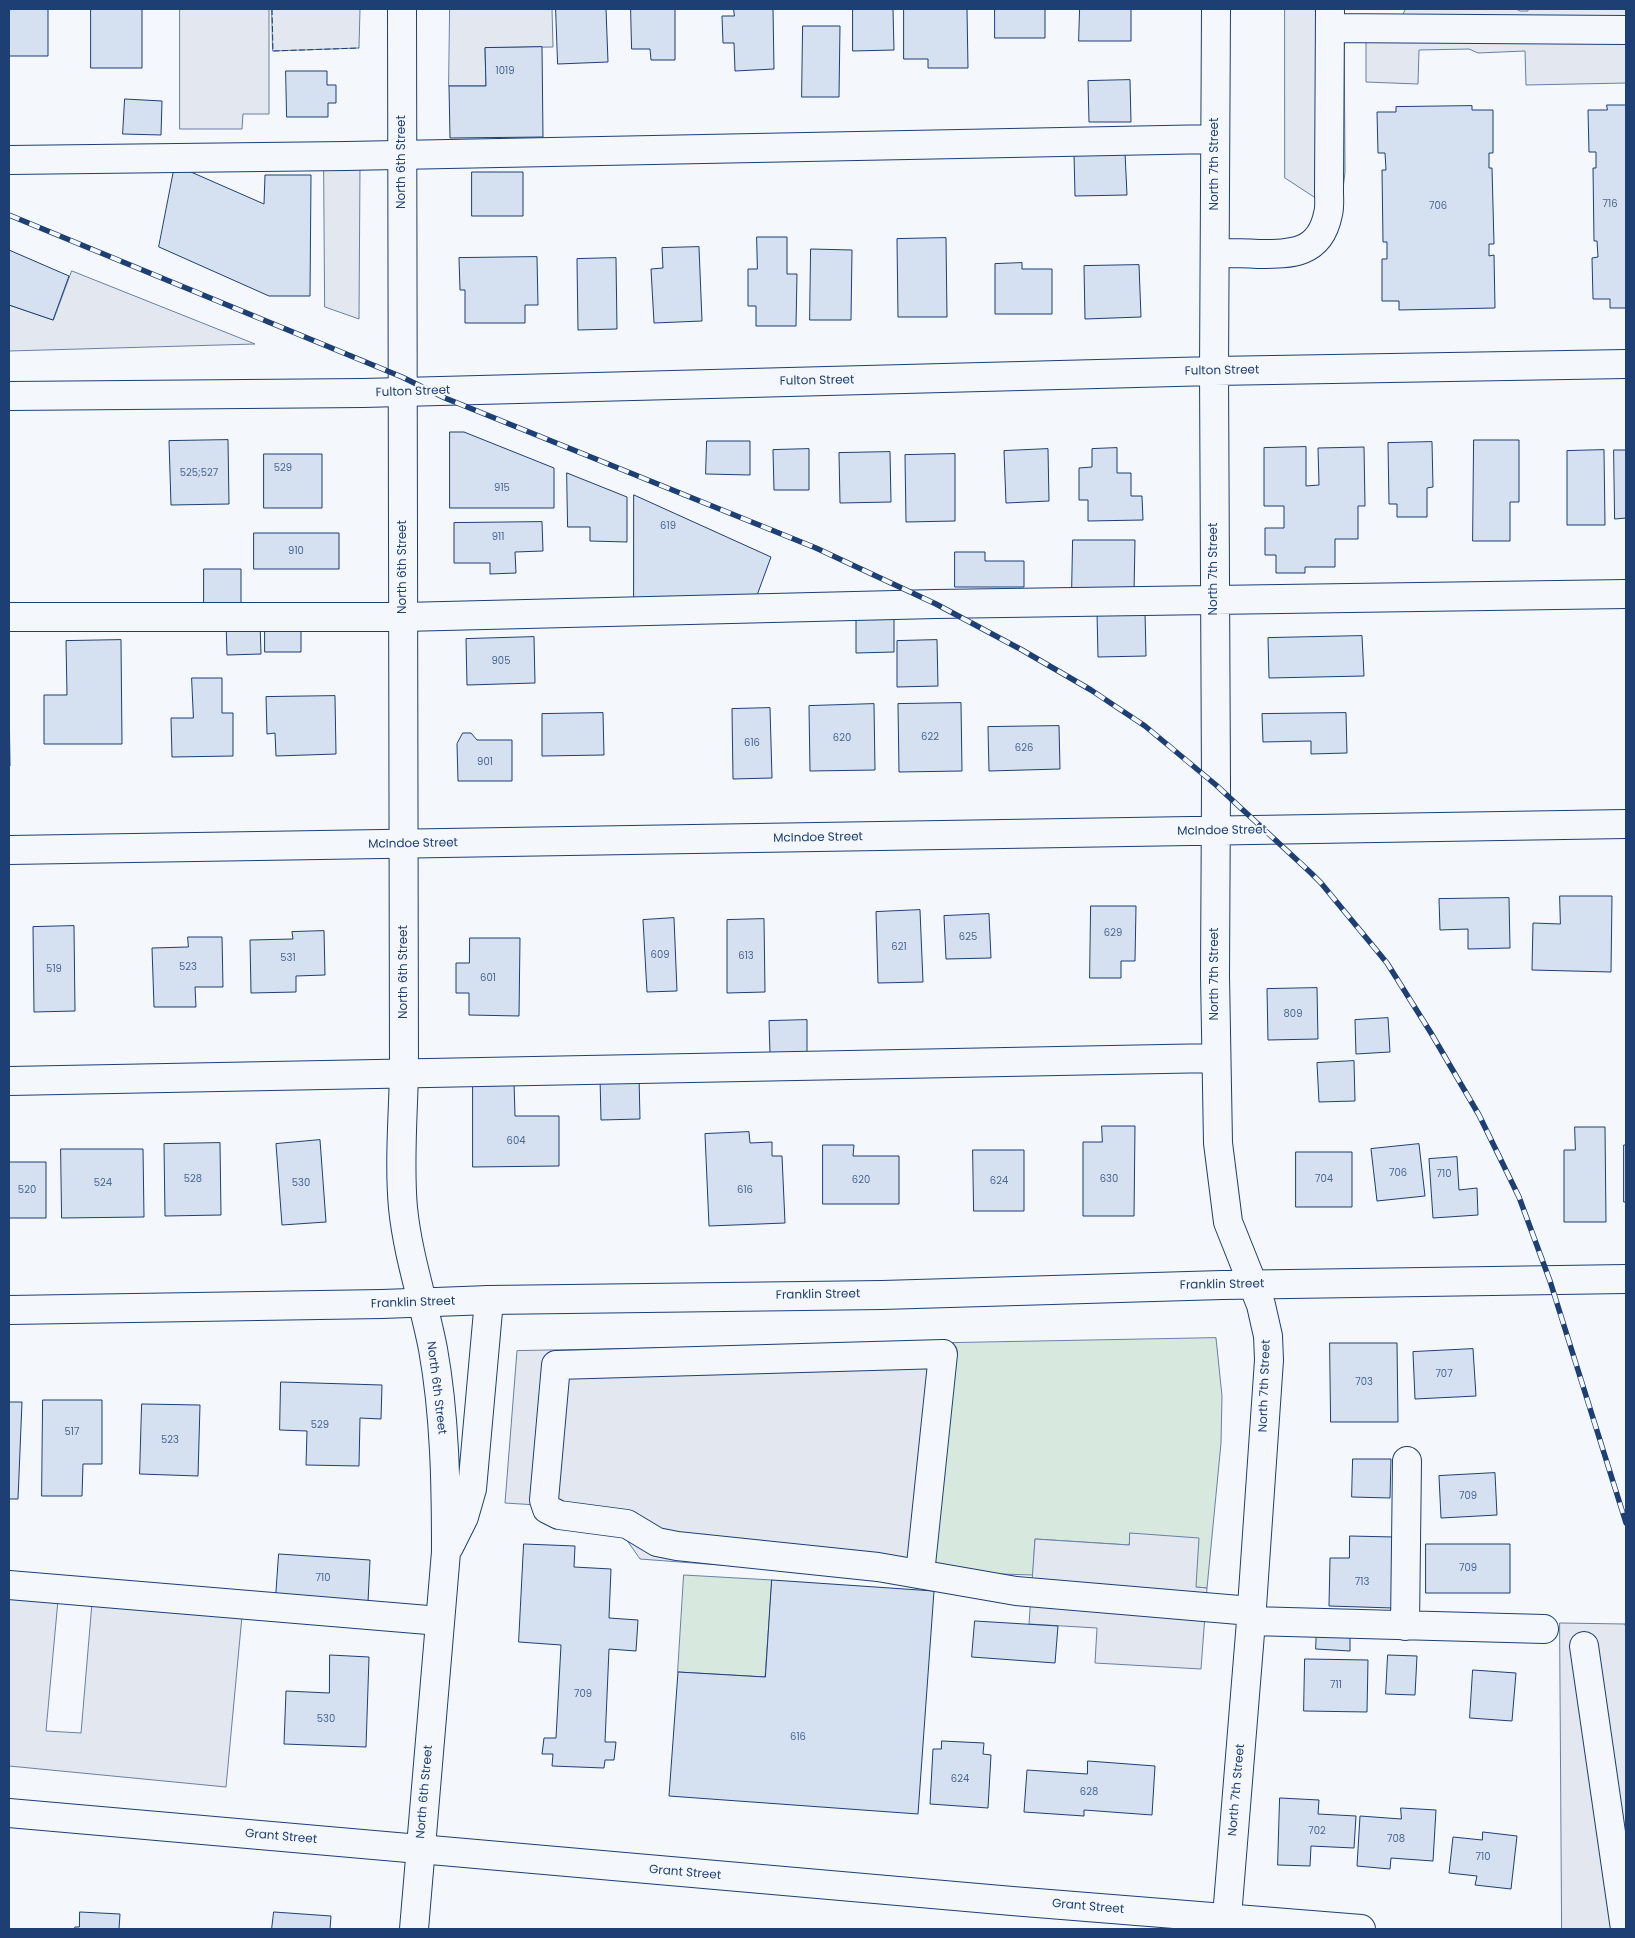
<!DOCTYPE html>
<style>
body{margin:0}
#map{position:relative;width:1635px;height:1938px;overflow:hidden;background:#f4f7fb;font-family:Poppins,sans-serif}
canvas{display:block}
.frame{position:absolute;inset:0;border:10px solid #1d3f73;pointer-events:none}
</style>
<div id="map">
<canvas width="1635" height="1938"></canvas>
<div class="frame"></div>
</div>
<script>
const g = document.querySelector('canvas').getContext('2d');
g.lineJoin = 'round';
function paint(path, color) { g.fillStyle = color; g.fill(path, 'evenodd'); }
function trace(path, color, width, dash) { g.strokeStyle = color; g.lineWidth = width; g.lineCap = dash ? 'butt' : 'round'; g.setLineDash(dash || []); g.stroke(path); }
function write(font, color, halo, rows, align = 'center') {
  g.font = font + ' Poppins,sans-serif'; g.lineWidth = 4; g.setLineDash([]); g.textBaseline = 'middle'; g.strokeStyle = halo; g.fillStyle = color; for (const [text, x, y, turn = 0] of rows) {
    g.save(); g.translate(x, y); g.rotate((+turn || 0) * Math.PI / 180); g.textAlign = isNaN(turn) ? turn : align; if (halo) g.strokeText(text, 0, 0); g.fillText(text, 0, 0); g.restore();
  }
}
const green = new Path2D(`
 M 1216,1338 L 1222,1396 L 1221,1443 L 1207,1588 L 1196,1587 L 1131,1533 L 1129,1545 L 1035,1539 L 1033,1575 L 934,1572 L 953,1343 Z
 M 684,1575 L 772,1580 L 765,1677 L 678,1672 Z`);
const parking = new Path2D(`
 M 180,9 L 269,9 L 269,114 L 243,114 L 242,129 L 180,129 Z
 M 272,9 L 360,9 L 359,48 L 273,51 Z
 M 450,9 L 552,9 L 553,47 L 485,48 L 486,86 L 449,86 Z
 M 1285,9 L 1344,9 L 1345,172 L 1340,214 L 1285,178 Z
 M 1406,9 L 1516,9 L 1520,11 L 1528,11 L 1528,9 L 1626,9 L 1626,83 L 1526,85 L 1525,51 L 1478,53 L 1469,49 L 1419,50 L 1418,84 L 1366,82 L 1366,15 L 1401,17 Z
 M 324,164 L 360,165 L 359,319 L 325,307 Z
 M 72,271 L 255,344 L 9,351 L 9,305 L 53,320 Z
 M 953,1343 L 933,1581 L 640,1559 L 624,1536 L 537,1505 L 505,1503 L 517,1351 Z
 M 1130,1533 L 1199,1538 L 1196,1587 L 1207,1588 L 1201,1669 L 1095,1663 L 1097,1628 L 1029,1624 L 1035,1539 L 1129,1545 Z
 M 9,1596 L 58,1600 L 46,1731 L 81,1733 L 92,1603 L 242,1616 L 226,1787 L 9,1766 Z
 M 1560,1623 L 1625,1624 L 1626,1629 L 1626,1929 L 1562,1929 Z`);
const building = new Path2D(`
 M 9,9 L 48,9 L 48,56 L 9,56 Z
 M 91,9 L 142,9 L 142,68 L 91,68 Z
 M 556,9 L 606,9 L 608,62 L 558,64 Z
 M 631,9 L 675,9 L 675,60 L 651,60 L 650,49 L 632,49 Z
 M 734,9 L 773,9 L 774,69 L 735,71 L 734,43 L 723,43 L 722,16 L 734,16 Z
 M 853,9 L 893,9 L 894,50 L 853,51 Z
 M 904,9 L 967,9 L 968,68 L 928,68 L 928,59 L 904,59 Z
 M 995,9 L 1045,9 L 1045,38 L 995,38 Z
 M 1080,9 L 1131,9 L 1131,41 L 1079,41 Z
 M 803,26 L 840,26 L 839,97 L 802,97 Z
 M 542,47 L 543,137 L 450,138 L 449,86 L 486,86 L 485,48 Z
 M 286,71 L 327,71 L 327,85 L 336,85 L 336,103 L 328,103 L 328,117 L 287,117 Z
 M 1130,80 L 1131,122 L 1089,122 L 1088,81 Z
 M 125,99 L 162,101 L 161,135 L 123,134 Z
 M 1607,105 L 1626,105 L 1626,308 L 1610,308 L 1610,299 L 1593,299 L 1592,258 L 1598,257 L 1597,241 L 1594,241 L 1593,168 L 1596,168 L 1596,152 L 1589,152 L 1588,110 L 1607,110 Z
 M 1472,106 L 1472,110 L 1493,110 L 1493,153 L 1489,153 L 1489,168 L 1492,168 L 1494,244 L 1489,244 L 1489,256 L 1494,255 L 1495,308 L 1399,310 L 1399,301 L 1382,301 L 1382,259 L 1387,259 L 1387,242 L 1383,242 L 1382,170 L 1386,170 L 1385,153 L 1378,153 L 1377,112 L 1396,112 L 1396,107 Z
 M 1125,152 L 1127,195 L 1075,196 L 1074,153 Z
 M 175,165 L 264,204 L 265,175 L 311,175 L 310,296 L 269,296 L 159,247 Z
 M 472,172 L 523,172 L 523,216 L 472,216 Z
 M 757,237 L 787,237 L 787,274 L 797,274 L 796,326 L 756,326 L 756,306 L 748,306 L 748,269 L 757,269 Z
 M 946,238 L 947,317 L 898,317 L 897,239 Z
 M 699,247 L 702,321 L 654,323 L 651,269 L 663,268 L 662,248 Z
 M 811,249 L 852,250 L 851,320 L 810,320 Z
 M 9,250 L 69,276 L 53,320 L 9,305 Z
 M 537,257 L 538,305 L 525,305 L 525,323 L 465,323 L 465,290 L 460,290 L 459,258 Z
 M 616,258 L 617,329 L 578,330 L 577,259 Z
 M 1022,263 L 1022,269 L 1052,269 L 1052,314 L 995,314 L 995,264 Z
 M 1139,265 L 1141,317 L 1085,319 L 1084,266 Z
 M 450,432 L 464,432 L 554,468 L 554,508 L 450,508 Z
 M 228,440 L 229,504 L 171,505 L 169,441 Z
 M 1474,440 L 1519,440 L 1519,502 L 1510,502 L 1510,541 L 1473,541 Z
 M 707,441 L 750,441 L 750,475 L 706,474 Z
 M 1432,442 L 1433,487 L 1427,488 L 1427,517 L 1397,517 L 1397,504 L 1389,504 L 1388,443 Z
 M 1306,447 L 1306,486 L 1319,485 L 1318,448 L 1364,447 L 1365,506 L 1358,506 L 1358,539 L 1335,539 L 1335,567 L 1305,567 L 1305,573 L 1276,573 L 1276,555 L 1265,555 L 1265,528 L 1284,528 L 1284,506 L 1264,506 L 1264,448 Z
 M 1117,448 L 1117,473 L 1131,473 L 1131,496 L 1142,496 L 1143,520 L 1088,521 L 1088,500 L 1079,500 L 1079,468 L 1092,467 L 1092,449 Z
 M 809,449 L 809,490 L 774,490 L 773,450 Z
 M 1048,449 L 1049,501 L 1006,503 L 1004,451 Z
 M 1604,450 L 1605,525 L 1567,525 L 1567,451 Z
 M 1614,450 L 1626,450 L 1626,518 L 1615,519 Z
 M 890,452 L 891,502 L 840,503 L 839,453 Z
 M 264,454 L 322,454 L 322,508 L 264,508 Z
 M 955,454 L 955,521 L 906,522 L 905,455 Z
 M 567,473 L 627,497 L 627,542 L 590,541 L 590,527 L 568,527 Z
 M 634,495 L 771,557 L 756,598 L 634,599 Z
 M 542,522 L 543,551 L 515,552 L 516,573 L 490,574 L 490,563 L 454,563 L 454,523 Z
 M 254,533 L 339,533 L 339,569 L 254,569 Z
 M 1073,540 L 1135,540 L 1134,592 L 1072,592 Z
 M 955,552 L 985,552 L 985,561 L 1024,561 L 1024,587 L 955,587 Z
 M 204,569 L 241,569 L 241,606 L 204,606 Z
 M 1145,611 L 1146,656 L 1098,657 L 1097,612 Z
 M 894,618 L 894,652 L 856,653 L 856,619 Z
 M 260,622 L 261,654 L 227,655 L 226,623 Z
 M 265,622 L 301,622 L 301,652 L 265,652 Z
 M 1362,636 L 1364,676 L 1269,678 L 1268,638 Z
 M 534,637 L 535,683 L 467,685 L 466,639 Z
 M 121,640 L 122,744 L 44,744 L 44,695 L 67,695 L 66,641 Z
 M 937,640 L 938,686 L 897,687 L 897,641 Z
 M 192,678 L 222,678 L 222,713 L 233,713 L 233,756 L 172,757 L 171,718 L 193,718 Z
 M 9,695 L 10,766 L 9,766 Z
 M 335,696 L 336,754 L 276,756 L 275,733 L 267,734 L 266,697 Z
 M 961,703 L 962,771 L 899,772 L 898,704 Z
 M 874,704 L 875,770 L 810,771 L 809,706 Z
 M 770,708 L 772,778 L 733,779 L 732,709 Z
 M 603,713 L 604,755 L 542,756 L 542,714 Z
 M 1346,713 L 1347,753 L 1311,754 L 1311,741 L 1263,742 L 1262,714 Z
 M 1059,726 L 1060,769 L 989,771 L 988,727 Z
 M 463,733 L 471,733 L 477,740 L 512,740 L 512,781 L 458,781 L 457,744 Z
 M 1560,896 L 1612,896 L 1611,972 L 1532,970 L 1533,923 L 1560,924 Z
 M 1509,898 L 1510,948 L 1468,949 L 1468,929 L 1440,930 L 1439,899 Z
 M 1091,906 L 1136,906 L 1135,961 L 1121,961 L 1121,978 L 1090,978 Z
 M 920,910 L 923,982 L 878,983 L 876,912 Z
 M 989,914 L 991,958 L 946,959 L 944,916 Z
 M 674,918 L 677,991 L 647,992 L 643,920 Z
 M 764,919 L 765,992 L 727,993 L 727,920 Z
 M 74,926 L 75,1011 L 34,1012 L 33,927 Z
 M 324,931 L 325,975 L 296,976 L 296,992 L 251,993 L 250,940 L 293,939 L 292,932 Z
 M 188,937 L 222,937 L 223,987 L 195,987 L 196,1007 L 154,1007 L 152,948 L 188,947 Z
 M 470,938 L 520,938 L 519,1016 L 469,1015 L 469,993 L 456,993 L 456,963 L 469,963 Z
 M 1317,988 L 1318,1039 L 1268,1040 L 1267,989 Z
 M 1388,1018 L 1390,1052 L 1356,1054 L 1355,1020 Z
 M 807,1020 L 807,1053 L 770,1053 L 769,1021 Z
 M 1354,1061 L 1355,1101 L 1319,1102 L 1317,1063 Z
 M 639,1076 L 640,1119 L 601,1120 L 600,1077 Z
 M 473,1082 L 514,1082 L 515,1116 L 559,1116 L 559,1166 L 473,1167 Z
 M 1102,1126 L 1135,1126 L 1134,1216 L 1083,1216 L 1083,1142 L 1102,1142 Z
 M 1575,1127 L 1605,1127 L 1606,1222 L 1564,1222 L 1564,1150 L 1575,1150 Z
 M 749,1132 L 750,1143 L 772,1142 L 772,1156 L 782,1156 L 785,1223 L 709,1226 L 705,1134 Z
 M 320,1140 L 326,1222 L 282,1225 L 276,1144 Z
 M 220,1143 L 221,1215 L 165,1216 L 164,1144 Z
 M 1419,1144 L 1425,1196 L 1377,1201 L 1371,1149 Z
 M 823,1145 L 854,1145 L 853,1156 L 899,1156 L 899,1204 L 823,1204 Z
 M 1624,1145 L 1626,1145 L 1626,1202 L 1624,1202 Z
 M 61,1149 L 143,1149 L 144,1217 L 62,1218 Z
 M 973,1150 L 1024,1150 L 1024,1211 L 974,1211 Z
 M 1296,1152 L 1352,1152 L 1352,1207 L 1296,1207 Z
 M 1457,1157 L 1459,1190 L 1477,1188 L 1478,1215 L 1433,1218 L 1429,1159 Z
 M 9,1162 L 46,1162 L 46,1218 L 9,1218 Z
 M 1330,1343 L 1397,1343 L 1398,1422 L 1331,1422 Z
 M 1473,1349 L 1476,1396 L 1415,1399 L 1413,1352 Z
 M 281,1382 L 382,1385 L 381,1419 L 360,1418 L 359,1466 L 306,1465 L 307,1431 L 280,1430 Z
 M 43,1400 L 102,1400 L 102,1464 L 83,1464 L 82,1496 L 42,1496 Z
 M 9,1402 L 22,1402 L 18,1499 L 9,1499 Z
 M 142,1404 L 200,1405 L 198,1476 L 140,1474 Z
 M 1353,1459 L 1391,1459 L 1390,1498 L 1352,1497 Z
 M 1495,1473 L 1497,1515 L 1441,1518 L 1439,1476 Z
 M 1350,1536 L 1394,1537 L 1393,1608 L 1329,1606 L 1330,1558 L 1349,1558 Z
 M 524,1544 L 575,1546 L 574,1567 L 611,1569 L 609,1618 L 638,1620 L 636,1651 L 609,1649 L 605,1742 L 616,1742 L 614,1760 L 605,1760 L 604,1768 L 552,1766 L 553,1754 L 542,1754 L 544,1738 L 556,1738 L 561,1645 L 519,1642 Z
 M 1426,1544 L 1510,1544 L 1510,1593 L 1426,1593 Z
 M 279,1554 L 370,1560 L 368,1602 L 276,1597 Z
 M 772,1580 L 934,1591 L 918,1814 L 669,1796 L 678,1672 L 765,1677 Z
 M 975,1621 L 1058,1626 L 1055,1663 L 972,1657 Z
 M 1317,1627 L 1350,1628 L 1350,1651 L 1316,1649 Z
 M 330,1655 L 369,1657 L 366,1747 L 284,1744 L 286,1691 L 329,1693 Z
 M 1388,1655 L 1417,1656 L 1415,1695 L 1386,1694 Z
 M 1305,1659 L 1368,1660 L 1367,1712 L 1304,1711 Z
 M 1473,1670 L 1516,1673 L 1512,1721 L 1470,1718 Z
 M 942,1741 L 984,1743 L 983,1754 L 991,1755 L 988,1808 L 930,1804 L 933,1749 L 941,1749 Z
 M 1088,1761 L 1155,1766 L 1152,1815 L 1084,1810 L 1084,1816 L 1024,1812 L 1027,1770 L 1087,1774 Z
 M 1280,1798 L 1319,1800 L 1318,1814 L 1356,1816 L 1354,1848 L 1311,1846 L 1310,1866 L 1278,1865 Z
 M 1401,1808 L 1436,1810 L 1433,1861 L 1391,1858 L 1390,1869 L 1357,1866 L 1360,1816 L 1401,1819 Z
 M 1483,1832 L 1517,1836 L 1511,1889 L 1475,1885 L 1477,1876 L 1449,1873 L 1453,1837 L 1482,1840 Z
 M 80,1912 L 120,1914 L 119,1929 L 74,1929 L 75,1927 L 79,1927 Z
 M 274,1912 L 331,1916 L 330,1929 L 272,1929 Z`);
const minor = new Path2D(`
 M 1216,9 L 1214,371 L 1216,785 L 1215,976 L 1218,1143 L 1228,1222 L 1261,1305 L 1268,1336 L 1269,1360 L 1251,1621 L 1226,1929
 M 1330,28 L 1626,30
 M 9,160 L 346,156 L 1215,139
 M 1215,253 C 1229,253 1244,253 1258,254 C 1292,254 1320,254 1328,214 C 1330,207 1329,199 1329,191 L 1330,9
 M 9,396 L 363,393 L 1214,371 L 1626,364
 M 9,617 L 403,617 L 936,604 L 1626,594
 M 9,850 L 1626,824
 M 9,1081 L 1216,1058
 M 9,1310 L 382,1304 L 489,1300 L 882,1295 L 1222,1285 L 1626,1279
 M 920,1574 L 943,1354 L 556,1365 L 544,1500 L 547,1509 L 559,1515 L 627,1524 L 657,1542 L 677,1546 L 878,1567 L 1016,1591 L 1251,1611
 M 9,1585 L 440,1621
 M 1251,1621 L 1544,1629
 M 1405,1626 L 1407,1461
 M 1584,1646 L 1625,1929
 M 9,1813 L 1012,1901 L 1361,1929`);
const major = new Path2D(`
 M 402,9 L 404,1072 C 403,1117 399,1164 403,1208 C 408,1257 424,1302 433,1349 C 445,1416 446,1485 446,1552 L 414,1929
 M 449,1547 L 464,1517 L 472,1489 L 489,1300`);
const rail = new Path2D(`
 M 9,215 L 402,377 L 445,398 L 816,548 L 936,604 L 1022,650 L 1091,690 L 1145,726 L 1216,785 L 1311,873 L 1321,883 L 1387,963 L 1431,1033 L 1479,1115 L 1519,1197 L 1550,1281 L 1626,1523`);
const fence = new Path2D(`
 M 272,9 L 273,51 L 359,48`);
const numberNames = [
 ["1019",505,71],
 ["716",1610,204],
 ["706",1438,206],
 ["529",283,468],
 ["525;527",199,473],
 ["915",502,488],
 ["619",668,526],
 ["911",498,537],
 ["910",296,551],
 ["905",501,661],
 ["622",930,737],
 ["620",842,738],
 ["616",752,743],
 ["626",1024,748],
 ["901",485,762],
 ["629",1113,933],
 ["625",968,937],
 ["621",899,947],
 ["609",660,955],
 ["613",746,956],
 ["531",288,958],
 ["523",188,967],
 ["519",54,969],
 ["601",488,978],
 ["809",1293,1014],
 ["604",516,1141],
 ["706",1398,1173],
 ["710",1444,1174],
 ["528",193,1179],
 ["630",1109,1179],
 ["704",1324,1179],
 ["620",861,1180],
 ["624",999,1181],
 ["524",103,1183],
 ["530",301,1183],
 ["520",27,1190],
 ["616",745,1190],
 ["707",1444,1374],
 ["703",1364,1382],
 ["529",320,1425],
 ["517",72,1432],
 ["523",170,1440],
 ["709",1468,1496],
 ["709",1468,1568],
 ["710",323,1578],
 ["713",1362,1582],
 ["711",1336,1685],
 ["709",583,1694],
 ["530",326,1719],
 ["616",798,1737],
 ["624",960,1779],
 ["628",1089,1792],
 ["702",1317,1831],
 ["708",1396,1839],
 ["710",1483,1857]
];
const streetNames = [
 ["North 6th Street",402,162,-90],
 ["North 7th Street",1215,164,-90],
 ["Fulton Street",1222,371,-1],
 ["Fulton Street",817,381,-1],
 ["Fulton Street",413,392,-2],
 ["North 6th Street",403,567,-90],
 ["North 7th Street",1214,569,-90],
 ["McIndoe Street",1222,831,-1],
 ["McIndoe Street",818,838,-1],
 ["McIndoe Street",413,844,-1],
 ["North 6th Street",404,972,-90],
 ["North 7th Street",1215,974,-90],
 ["Franklin Street",1222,1285,-1],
 ["Franklin Street",818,1295,-1],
 ["Franklin Street",413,1303,-2],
 ["North 7th Street",1265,1386,-88],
 ["North 6th Street",436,1388,83],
 ["North 7th Street",1237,1790,-85],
 ["North 6th Street",425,1792,-85],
 ["Grant Street",281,1837,5],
 ["Grant Street",685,1873,5],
 ["Grant Street",1088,1907,5]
];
paint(green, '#d7e8df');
trace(green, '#687fa3', 1);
paint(parking, '#e3e8f0');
trace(parking, '#687fa3', 1);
paint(building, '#d5e0f0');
trace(building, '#1d3f73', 1);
trace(minor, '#1d3f73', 30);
trace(major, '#1d3f73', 30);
trace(minor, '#f4f7fb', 28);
trace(major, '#f4f7fb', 28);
trace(rail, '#1d3f73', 5.5);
trace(rail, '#f4f7fb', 4, [11]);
trace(fence, '#1d3f73', 1, [6, 2.5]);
write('10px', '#4b6792', null, numberNames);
write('12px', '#1d3f73', '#f4f7fb', streetNames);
</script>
